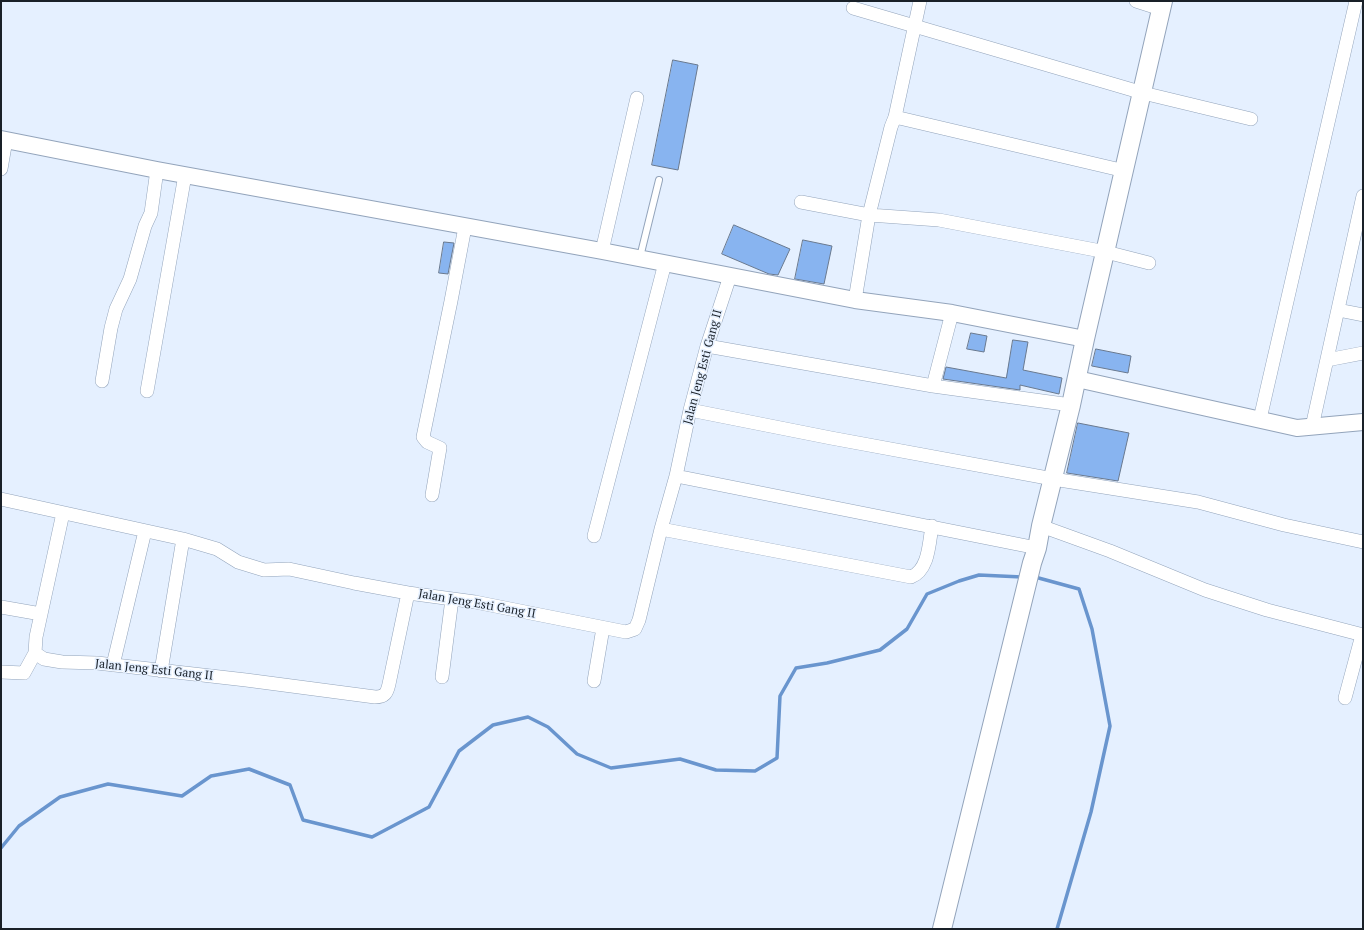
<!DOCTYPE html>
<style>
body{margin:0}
#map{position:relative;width:1364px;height:930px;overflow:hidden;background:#e5f0ff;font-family:"PT Serif",serif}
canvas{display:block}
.frame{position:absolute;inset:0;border:2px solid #192028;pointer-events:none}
</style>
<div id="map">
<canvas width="1364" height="930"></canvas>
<div class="frame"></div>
</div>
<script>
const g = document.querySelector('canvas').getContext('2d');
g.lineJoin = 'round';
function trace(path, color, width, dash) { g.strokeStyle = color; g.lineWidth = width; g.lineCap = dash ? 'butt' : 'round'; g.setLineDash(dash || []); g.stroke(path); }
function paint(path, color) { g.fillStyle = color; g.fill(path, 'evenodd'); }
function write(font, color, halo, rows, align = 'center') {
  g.font = font + ' "PT Serif",serif'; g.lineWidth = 3; g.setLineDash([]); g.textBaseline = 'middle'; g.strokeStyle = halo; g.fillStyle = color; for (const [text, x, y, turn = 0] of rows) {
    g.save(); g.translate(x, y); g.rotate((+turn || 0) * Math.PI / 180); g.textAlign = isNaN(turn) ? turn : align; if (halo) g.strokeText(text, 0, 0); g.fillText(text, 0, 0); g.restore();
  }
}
const stream = new Path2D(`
 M 1035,577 L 1079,589 L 1092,629 L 1110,726 L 1091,812 L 1057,929
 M 1,848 L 19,826 L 60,797 L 108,784 L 182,796 L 211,776 L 249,769 L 290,785 L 303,820 L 372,837 L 429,807 L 459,751 L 493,725 L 528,717 L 548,727 L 577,754 L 611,768 L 680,759 L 716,770 L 755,771 L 777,758 L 780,696 L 796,668 L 827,663 L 880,650 L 907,629 L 927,594 L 959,581 L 979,575 L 1022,577`);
const building = new Path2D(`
 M 673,60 L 698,65 L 678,170 L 652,165 Z
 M 734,225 L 790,249 L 778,275 L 769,274 L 722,254 Z
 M 803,240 L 832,246 L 824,284 L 795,279 Z
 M 444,242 L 454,243 L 448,274 L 439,273 Z
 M 971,333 L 987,336 L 984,352 L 967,349 Z
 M 1013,340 L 1028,342 L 1023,370 L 1062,378 L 1059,394 L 1020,385 L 1020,390 L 943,379 L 946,367 L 1006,378 Z
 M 1096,349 L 1131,356 L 1128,373 L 1092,366 Z
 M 1078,423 L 1129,433 L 1118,481 L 1067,473 Z`);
const service = new Path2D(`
 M 640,257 L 659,180`);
const minor = new Path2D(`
 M 1136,1 L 1161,9
 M 853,8 L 1143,93 L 1251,119
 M 895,117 L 1125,171
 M 1,169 L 6,140
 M 801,202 L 869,215 L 939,220 L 1106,252 L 1149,263
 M 602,251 L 637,98
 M 855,300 L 869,215 L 891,127 L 895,117 L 920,1
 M 1338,310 L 1363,315
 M 707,346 L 933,386 L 1071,405
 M 1327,360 L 1363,353
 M 102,381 L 111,328 L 116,309 L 130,279 L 145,226 L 151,213 L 157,170
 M 933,386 L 952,313
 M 147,391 L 185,175
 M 690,410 L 831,438 L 1053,479 L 1198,502 L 1284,525 L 1363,542
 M 1260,419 L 1356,1
 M 1312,427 L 1363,196
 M 676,476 L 1037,548
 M 432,495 L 440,448 L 427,442 L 423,437 L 451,301 L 465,227
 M 1,499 L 183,539 L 161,671
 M 1041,526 L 1110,551 L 1205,590 L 1267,610 L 1363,635
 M 661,529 L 911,577 C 929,570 929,543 932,526
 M 594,536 L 665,263
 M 183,539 L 217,549 L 238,562 L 264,570 L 289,569 L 354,583 L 408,593
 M 1,607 L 41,614
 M 35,653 L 36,637 L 63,513
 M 113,665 L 145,531
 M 1,672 L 24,673 L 35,653 L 44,659 L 62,662 L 97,663 L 246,680 L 375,697 C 385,697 387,693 389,684 L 408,593 L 475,602 L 626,632 L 635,629 L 639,620 L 661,529 L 676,476 L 690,410 L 707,346 L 730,276
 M 442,677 L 452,599
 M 594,681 L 603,628
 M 1345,698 L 1362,635`);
const tertiary = new Path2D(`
 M 1,139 L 157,170 L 602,251 L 855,300 L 952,313 L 1085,339
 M 1077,379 L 1297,428 L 1363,422`);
const secondary = new Path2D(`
 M 942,929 L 1032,563 L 1037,548 L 1041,526 L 1071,405 L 1085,339 L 1163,1`);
const streetNames = [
 ["Jalan Jeng Esti Gang II",703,367,-75],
 ["Jalan Jeng Esti Gang II",477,604,10],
 ["Jalan Jeng Esti Gang II",154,670,6]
];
trace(stream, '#6995ce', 3.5);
paint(building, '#88b4f0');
trace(building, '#69798f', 1);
trace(service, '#93a4bb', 8);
trace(minor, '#93a4bb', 14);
trace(tertiary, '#93a4bb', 18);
trace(secondary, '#93a4bb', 20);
trace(service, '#fff', 6);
trace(minor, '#fff', 13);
trace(tertiary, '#fff', 16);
trace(secondary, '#fff', 18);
write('12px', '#192028', '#e5f0ff', streetNames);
</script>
